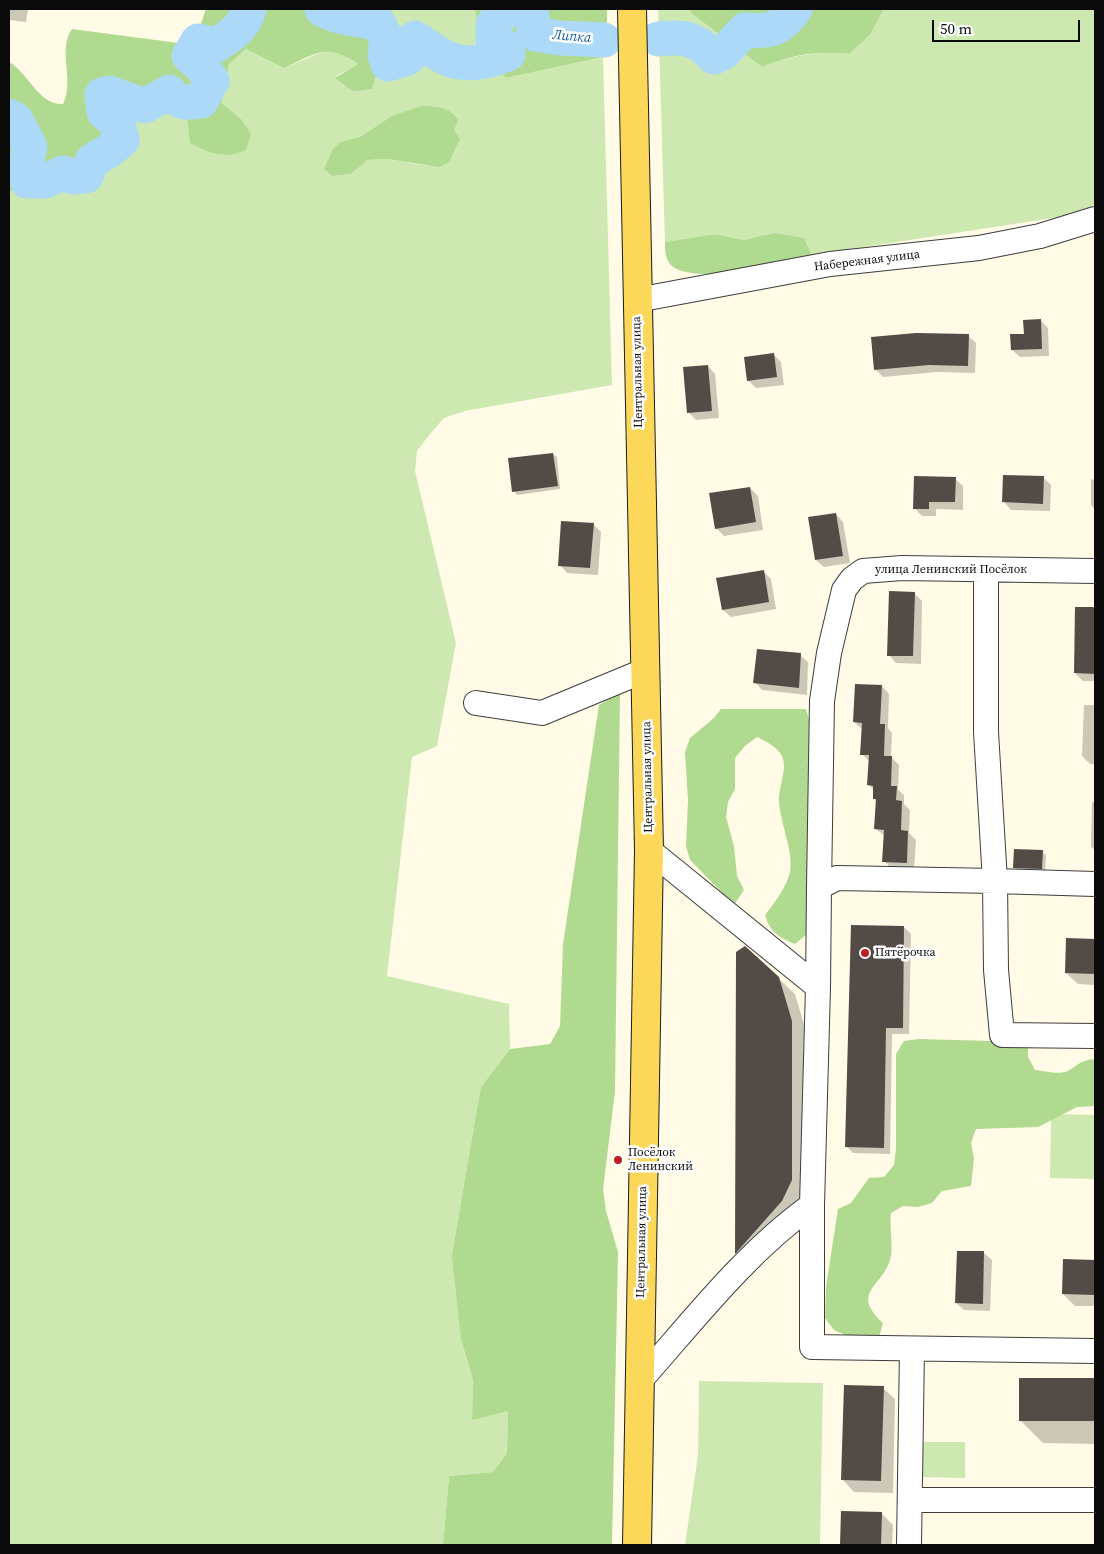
<!DOCTYPE html>
<meta charset="utf-8">
<style>
body{margin:0}
#map{position:relative;width:1104px;height:1554px;overflow:hidden;background:#fffbe7;font-family:"Source Serif 4",serif}
canvas{display:block}
.frame{position:absolute;inset:0;border:10px solid #0a0a0a;pointer-events:none}
.scale{position:absolute;left:932px;top:20px;width:148px;height:22px;box-sizing:border-box;border:2px solid #0a0a0a;border-top:0;padding-left:6px;font-size:15px;line-height:18px;white-space:nowrap;color:#0a0a0a;-webkit-text-stroke:4px #fff;paint-order:stroke}
</style>
<div id="map">
<canvas width="1104" height="1554"></canvas>
<div class="frame"></div>
<div class="scale">50 m</div>
</div>
<script>
const g = document.querySelector('canvas').getContext('2d');
g.lineJoin = 'round';
function paint(path, color) { g.fillStyle = color; g.fill(path, 'evenodd'); }
function trace(path, color, width, dash) { g.strokeStyle = color; g.lineWidth = width; g.lineCap = dash ? 'butt' : 'round'; g.setLineDash(dash || []); g.stroke(path); }
function write(font, color, halo, rows, align = 'center') {
  g.font = font + ' "Source Serif 4",serif'; g.lineWidth = 5; g.setLineDash([]); g.textBaseline = 'middle'; g.strokeStyle = halo; g.fillStyle = color; for (const [text, x, y, turn = 0] of rows) {
    g.save(); g.translate(x, y); g.rotate((+turn || 0) * Math.PI / 180); g.textAlign = isNaN(turn) ? turn : align; if (halo) g.strokeText(text, 0, 0); g.fillText(text, 0, 0); g.restore();
  }
}
const green = new Path2D(`
 M 362,9 L 475,9 L 480,48 L 506,78 L 603,57 L 612,385 L 465,411 L 444,418 L 430,434 L 417,451 L 415,471 L 456,643 L 437,746 L 412,757 L 387,976 L 509,1004 L 510,1049 L 481,1087 L 461,1339 L 473,1380 L 472,1419 L 508,1411 L 507,1453 L 493,1472 L 449,1476 L 443,1545 L 9,1545 L 9,191 L 90,185 L 123,115 L 144,113 L 241,119 L 222,103 L 229,63 L 246,49 L 284,68 L 322,52 L 340,52 L 358,64 L 335,77 L 378,68 L 397,45 L 397,25 ZM 362,136 L 429,166 L 387,159 L 366,160 L 351,174 L 332,176 L 341,142 Z
 M 658,9 L 690,9 L 691,13 L 762,67 C 794,55 814,51 849,54 L 870,35 L 884,9 L 1095,9 L 1095,203 L 1085,213 L 812,255 L 804,238 L 775,234 L 744,240 L 715,234 L 665,242 Z
 M 1051,1114 L 1095,1115 L 1094,1179 L 1050,1178 Z
 M 699,1381 L 823,1383 L 820,1545 L 685,1545 L 698,1455 Z
 M 922,1442 L 965,1442 L 965,1478 L 921,1477 Z`);
const forest = new Path2D(`
 M 206,9 L 362,9 L 397,25 L 397,45 L 378,68 L 372,89 L 353,91 L 335,78 L 358,64 C 326,42 316,54 284,68 L 246,49 L 229,64 L 222,103 L 241,119 L 251,134 L 246,150 C 224,160 210,153 190,143 L 187,116 L 144,113 L 123,115 L 128,152 L 90,185 L 9,191 L 9,62 C 29,73 38,105 63,104 C 75,81 57,50 72,29 L 186,44 L 197,35 Z
 M 475,9 L 607,9 L 607,22 L 586,45 L 587,56 L 603,57 L 506,78 L 480,49 Z
 M 690,9 L 884,9 L 870,35 L 849,54 C 813,51 795,54 762,67 L 691,13 Z
 M 421,106 C 437,107 449,106 458,120 L 454,130 L 460,139 L 449,162 L 439,167 L 387,159 L 367,160 L 351,174 L 332,176 L 324,169 L 333,149 L 341,142 L 362,136 L 392,116 Z
 M 775,233 L 804,238 L 812,255 C 784,261 691,288 670,264 C 665,258 665,249 665,242 L 715,234 L 744,240 Z
 M 620,693 L 615,1091 L 603,1190 L 606,1211 L 618,1252 L 612,1545 L 443,1545 L 449,1476 L 493,1472 L 507,1453 L 508,1411 L 472,1420 L 473,1380 L 461,1339 L 452,1256 L 481,1087 L 510,1049 L 550,1044 L 560,1026 L 563,944 L 599,705 Z
 M 721,709 L 806,709 L 811,727 L 807,934 L 795,944 C 778,937 770,932 765,915 C 775,902 786,888 790,872 C 794,853 780,823 779,801 C 778,787 788,770 782,756 C 777,747 766,741 757,737 L 745,746 L 735,758 L 735,789 L 728,802 L 726,817 L 734,846 L 737,876 L 744,890 L 734,905 L 690,860 L 686,846 L 688,800 L 685,752 L 690,738 L 714,718 Z
 M 919,1039 L 1028,1042 L 1028,1057 L 1035,1070 C 1044,1071 1060,1075 1068,1071 C 1078,1065 1080,1061 1093,1059 L 1095,1061 L 1095,1106 L 1077,1107 L 1038,1127 L 976,1129 L 971,1143 L 974,1158 L 971,1186 L 942,1191 L 932,1203 L 918,1207 L 903,1206 L 891,1213 C 889,1226 894,1249 890,1260 C 882,1287 850,1292 883,1323 L 879,1337 L 866,1344 L 834,1330 L 825,1318 L 826,1287 L 838,1209 L 851,1203 L 869,1178 L 884,1177 L 894,1165 L 896,1149 L 896,1054 L 904,1041 Z`);
const shadow = new Path2D(`
 M 9,9 L 28,9 L 26,22 L 9,20 Z
 M 1040,320 L 1048,328 L 1049,356 L 1020,357 L 1012,350 Z
 M 968,336 L 976,343 L 975,373 L 937,372 L 883,377 L 875,369 Z
 M 773,354 L 781,362 L 784,385 L 756,388 L 748,380 Z
 M 708,366 L 715,374 L 719,418 L 696,420 L 688,412 Z
 M 553,454 L 557,457 L 560,489 L 517,495 L 514,491 Z
 M 1043,477 L 1051,485 L 1050,511 L 1011,510 L 1004,502 Z
 M 955,479 L 963,486 L 963,510 L 936,509 L 936,516 L 922,516 L 914,508 Z
 M 1091,479 L 1095,480 L 1095,510 L 1091,505 Z
 M 750,488 L 758,496 L 763,530 L 724,536 L 716,528 Z
 M 836,514 L 843,522 L 850,563 L 824,567 L 816,560 Z
 M 593,524 L 601,532 L 598,575 L 567,573 L 560,565 Z
 M 763,571 L 771,579 L 776,609 L 731,617 L 723,610 Z
 M 914,593 L 922,601 L 921,664 L 896,663 L 889,655 Z
 M 1077,608 L 1095,609 L 1095,681 L 1083,681 L 1075,673 Z
 M 800,655 L 808,662 L 807,695 L 762,690 L 755,682 Z
 M 882,686 L 889,694 L 888,728 L 892,733 L 891,757 L 899,765 L 898,790 L 904,795 L 904,804 L 910,810 L 909,833 L 916,840 L 914,870 L 892,869 L 884,861 L 885,836 L 876,829 L 877,802 L 874,799 L 874,790 L 869,785 L 870,762 L 862,754 L 862,729 L 854,722 Z
 M 1084,705 L 1095,705 L 1095,764 L 1090,764 L 1082,756 Z
 M 1092,802 L 1095,802 L 1095,851 L 1091,846 Z
 M 1042,852 L 1046,855 L 1045,872 L 1018,871 L 1015,867 Z
 M 904,927 L 911,934 L 909,1034 L 892,1034 L 890,1154 L 853,1153 L 847,1147 Z
 M 1067,939 L 1095,940 L 1095,985 L 1078,984 L 1066,973 Z
 M 737,953 L 778,978 L 795,994 L 808,1038 L 808,1196 L 751,1269 L 736,1253 Z
 M 984,1253 L 992,1260 L 990,1311 L 964,1310 L 956,1303 Z
 M 1064,1261 L 1095,1261 L 1095,1306 L 1075,1306 L 1063,1294 Z
 M 1021,1379 L 1095,1380 L 1095,1444 L 1043,1443 L 1020,1420 Z
 M 883,1388 L 895,1399 L 893,1493 L 854,1492 L 843,1480 Z
 M 842,1512 L 881,1513 L 893,1525 L 892,1545 L 841,1545 Z`);
const river = new Path2D(`
 M 322,9 C 338,19 361,19 379,24 L 387,41 L 385,55 L 388,64 L 406,59 L 413,53 L 406,44 L 415,38 C 426,44 435,53 446,58 C 466,67 488,62 508,54 L 506,47 L 493,40 L 493,24 L 508,9
 M 530,9 L 535,34 L 560,38 L 604,40
 M 658,39 C 682,36 697,38 714,57 L 724,52 L 745,30 C 770,32 780,30 795,9
 M 9,116 L 16,120 L 30,147 L 25,166 L 27,181 L 45,181 L 63,173 L 73,177 L 86,176 L 92,161 L 110,150 L 122,140 L 118,124 L 104,112 L 102,95 L 109,93 L 145,106 L 169,92 C 178,104 188,103 201,101 L 212,81 L 202,67 L 189,56 L 198,41 L 216,45 C 231,36 245,26 249,9`);
const building = new Path2D(`
 M 1041,319 L 1042,349 L 1011,350 L 1010,334 L 1024,334 L 1023,320 Z
 M 916,333 L 969,334 L 968,366 L 929,365 L 874,370 L 871,337 Z
 M 774,353 L 777,377 L 747,381 L 744,357 Z
 M 708,365 L 712,411 L 687,413 L 683,367 Z
 M 553,453 L 558,486 L 512,492 L 508,458 Z
 M 1003,475 L 1044,476 L 1043,504 L 1002,502 Z
 M 914,476 L 956,477 L 955,502 L 929,502 L 929,509 L 913,509 Z
 M 750,487 L 756,522 L 715,529 L 709,493 Z
 M 836,513 L 843,556 L 815,560 L 808,517 Z
 M 561,521 L 594,523 L 590,568 L 558,566 Z
 M 764,570 L 769,602 L 722,610 L 716,578 Z
 M 889,591 L 915,592 L 913,656 L 887,656 Z
 M 1075,607 L 1095,607 L 1095,674 L 1074,673 Z
 M 757,649 L 801,653 L 799,688 L 753,683 Z
 M 855,684 L 882,685 L 880,724 L 885,724 L 884,756 L 892,756 L 891,786 L 897,786 L 896,800 L 902,801 L 901,830 L 908,831 L 907,863 L 882,862 L 884,830 L 874,829 L 876,799 L 873,799 L 873,786 L 867,785 L 869,755 L 860,755 L 862,723 L 853,722 Z
 M 1014,849 L 1043,850 L 1042,869 L 1013,868 Z
 M 851,925 L 904,926 L 903,1028 L 886,1028 L 884,1148 L 845,1147 Z
 M 1066,938 L 1095,939 L 1095,974 L 1065,973 Z
 M 745,946 L 779,977 L 792,1021 L 792,1180 L 782,1201 L 735,1254 L 736,952 Z
 M 957,1251 L 984,1251 L 983,1304 L 955,1303 Z
 M 1063,1259 L 1095,1260 L 1095,1295 L 1062,1294 Z
 M 1019,1378 L 1095,1378 L 1095,1421 L 1019,1421 Z
 M 844,1385 L 884,1386 L 881,1481 L 841,1480 Z
 M 841,1511 L 882,1512 L 881,1545 L 840,1545 Z`);
const minor = new Path2D(`
 M 637,300 L 830,264 L 979,248 L 1040,236 L 1095,219
 M 986,570 L 986,732 L 995,881 L 1095,884
 M 476,703 L 542,713 L 646,670
 M 819,887 L 822,701 L 829,653 L 844,590 L 852,579 L 863,571 L 902,568 L 1095,571
 M 818,987 L 819,887 L 837,878 L 995,881 L 996,970 L 1002,1035 L 1095,1036
 M 812,1205 L 812,1347 L 1095,1351
 M 638,1383 C 693,1321 745,1253 812,1205 L 818,987 L 649,850
 M 910,1500 L 1095,1500
 M 909,1545 L 912,1349`);
const major = new Path2D(`
 M 632,9 L 649,850 L 637,1545`);
const markers = [
 [865,953,5,"#bc2024"],
 [618,1160,5,"#bc2024"]
];
const streetNames = [
 ["Набережная улица",867,261,-7],
 ["Центральная улица",638,372,-91],
 ["улица Ленинский Посёлок",951,570],
 ["Центральная улица",648,777,-91],
 ["Центральная улица",642,1242,-89]
];
const poiNames = [
 ["Пятёрочка",875,953],
 ["Посёлок",628,1153],
 ["Ленинский",628,1167]
];
const waterNames = [
 ["Липка",572,37,5]
];
paint(green, '#cde9b1');
paint(forest, '#b0da90');
paint(shadow, '#0003');
trace(river, '#abd9f7', 35);
paint(building, '#534b46');
trace(minor, '#3d3d3d', 26);
trace(major, '#1b1b1b', 30);
trace(minor, '#fff', 24);
trace(major, '#fcd85a', 28);
for (const [x, y, r, color] of markers) { const dot = new Path2D(); dot.arc(x, y, r, 0, 2 * Math.PI); g.fillStyle = color; g.fill(dot); trace(dot, '#fff', 2); }
write('12px', '#0a0a0a', '#fff', streetNames);
write('12px', '#0a0a0a', '#fff', poiNames, 'left');
write('italic 14px', '#125d9d', '#fff', waterNames);
</script>
